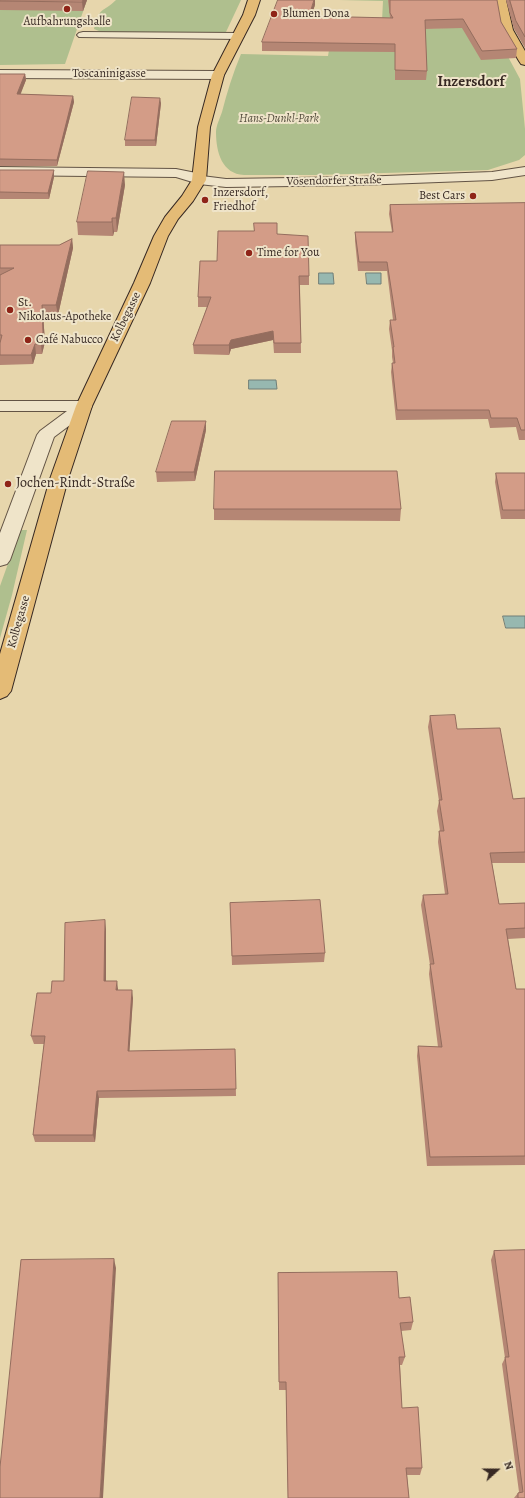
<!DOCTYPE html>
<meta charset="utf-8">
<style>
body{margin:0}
#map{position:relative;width:525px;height:1498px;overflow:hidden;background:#e7d6ac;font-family:Alegreya,serif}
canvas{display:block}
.north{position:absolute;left:477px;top:1450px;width:40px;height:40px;-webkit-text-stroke:3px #efe4c9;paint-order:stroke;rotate:69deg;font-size:11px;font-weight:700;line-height:16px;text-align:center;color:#372923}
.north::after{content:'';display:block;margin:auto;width:14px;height:18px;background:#372923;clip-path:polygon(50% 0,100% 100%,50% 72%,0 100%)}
</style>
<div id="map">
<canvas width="525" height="1498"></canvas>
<div class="north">N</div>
</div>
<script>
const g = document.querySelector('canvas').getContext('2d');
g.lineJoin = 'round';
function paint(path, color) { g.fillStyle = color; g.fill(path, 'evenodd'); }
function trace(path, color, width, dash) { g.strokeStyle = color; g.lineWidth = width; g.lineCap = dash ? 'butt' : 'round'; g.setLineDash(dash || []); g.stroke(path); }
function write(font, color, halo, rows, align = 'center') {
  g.font = font + ' Alegreya,serif'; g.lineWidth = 4; g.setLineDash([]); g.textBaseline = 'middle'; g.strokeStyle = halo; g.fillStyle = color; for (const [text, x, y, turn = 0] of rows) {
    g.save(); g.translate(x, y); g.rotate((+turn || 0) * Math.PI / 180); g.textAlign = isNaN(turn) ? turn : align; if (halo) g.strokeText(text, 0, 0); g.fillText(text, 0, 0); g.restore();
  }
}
const green = new Path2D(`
 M 0,0 L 87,0 L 65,64 L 0,65 Z
 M 116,0 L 241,0 L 226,32 L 222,33 L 104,33 L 94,29 C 100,5 102,14 116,0 Z
 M 339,0 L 455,0 L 390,12 L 390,21 L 401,29 L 492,27 L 520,79 L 525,129 L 525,155 L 519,160 L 488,170 L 315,175 L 244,175 C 222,174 216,152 216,132 C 216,126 220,118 222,112 C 227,92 233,73 241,54 L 328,56 L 331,38 L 382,21 L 383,1 Z
 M 20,530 L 27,530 L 12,595 L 0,638 L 0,586 Z`);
const water = new Path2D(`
 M 319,273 L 333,273 L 334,284 L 319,284 Z
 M 366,273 L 381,273 L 381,284 L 367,284 Z
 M 249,380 L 276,380 L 277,389 L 249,389 Z
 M 503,616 L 525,616 L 525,628 L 506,628 Z`);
const minor = new Path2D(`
 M 83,32 L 238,33 L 242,34 L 244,36 L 242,38 L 238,39 L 79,37 L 77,35 L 79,33 Z
 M 0,70 L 218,71 L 222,72 L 224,75 L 222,78 L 218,79 L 0,78 Z
 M 0,167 L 176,169 L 196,173 L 202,176 L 226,179 L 359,177 L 492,172 L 525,167 L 525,175 L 492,180 L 359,185 L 226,187 L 199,184 L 176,177 L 0,175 Z
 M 0,401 L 84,401 L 90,402 L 92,406 L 90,410 L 54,437 L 10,560 L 7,564 L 0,566 L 0,533 L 37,435 L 40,431 L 67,411 L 0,411 Z`);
const major = new Path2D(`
 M 248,0 L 260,0 L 255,15 L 224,75 L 210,127 L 206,180 L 193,201 L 178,219 L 168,236 L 150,283 L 92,406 L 68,479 L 11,691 L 7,696 L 0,699 L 0,654 L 50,479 L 76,406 L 134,283 L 154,236 L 165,217 L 182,196 L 192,180 L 198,127 L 212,75 L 243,15 Z
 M 496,0 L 506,0 L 513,30 L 525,51 L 525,65 L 521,64 L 519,61 L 501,30 Z`);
const wall = new Path2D(`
 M 0,0 L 87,0 L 83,11 L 0,10 Z
 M 388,0 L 497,0 L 501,22 L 517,49 L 516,58 L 481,60 L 462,28 L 425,29 L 427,71 L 426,80 L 395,80 L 395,52 L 262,51 L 262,42 L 315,5 L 311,16 L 390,18 Z
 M 506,0 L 525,0 L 525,48 L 514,29 Z
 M 0,74 L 25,74 L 26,80 L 20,94 L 73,96 L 74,102 L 57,166 L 0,166 Z
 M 161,103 L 156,146 L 125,146 L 125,140 Z
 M 0,170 L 54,177 L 49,199 L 0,199 Z
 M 125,185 L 117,232 L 114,232 L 113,236 L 78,235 L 77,222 Z
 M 525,203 L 525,440 L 519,440 L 516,427 L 490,428 L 488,419 L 396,420 L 391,372 L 392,363 L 393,363 L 392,357 L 392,350 L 389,329 L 390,320 L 393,320 L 387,271 L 358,271 L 355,241 L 355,232 L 392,232 L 389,214 L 390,205 Z
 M 277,234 L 309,276 L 309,285 L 300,285 L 301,353 L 274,353 L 273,340 L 231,349 L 229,355 L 194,354 L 193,345 L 207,307 L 198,307 L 198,297 L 217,261 Z
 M 72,239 L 73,248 L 58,315 L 43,314 L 45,342 L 42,354 L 36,354 L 33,364 L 0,365 L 0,245 L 59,245 Z
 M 206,430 L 195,481 L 157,482 L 156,472 Z
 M 496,473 L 525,473 L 525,519 L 501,519 L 495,482 Z
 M 214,509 L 401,509 L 400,521 L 214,520 Z
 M 430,716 L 457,729 L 513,799 L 525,798 L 525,863 L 492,863 L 499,904 L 525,903 L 525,938 L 508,939 L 516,989 L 525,989 L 525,1165 L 427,1166 L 417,1056 L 418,1046 L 438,1047 L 429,974 L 430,965 L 421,905 L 423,895 L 445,894 L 438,842 L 439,831 L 440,831 L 437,811 L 439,801 L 428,727 Z
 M 230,903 L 325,953 L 324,962 L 232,965 Z
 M 106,929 L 106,981 L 118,989 L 118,990 L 133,998 L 129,1051 L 235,1049 L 236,1096 L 99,1098 L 95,1142 L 35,1142 L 33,1135 L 44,1044 L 34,1044 L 31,1036 L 64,981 Z
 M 525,1250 L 525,1498 L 514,1498 L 518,1493 L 519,1492 L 502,1364 L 505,1358 L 491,1260 L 494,1251 Z
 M 278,1273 L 399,1298 L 413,1322 L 411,1330 L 401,1331 L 405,1357 L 402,1365 L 400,1365 L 402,1408 L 422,1468 L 420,1475 L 407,1475 L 409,1498 L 288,1498 L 286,1390 L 279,1390 Z`);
const shadedWall = new Path2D(`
 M 83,0 L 87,0 L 83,11 L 82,2 Z
 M 314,0 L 315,0 L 315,5 L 308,25 L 309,16 Z
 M 25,74 L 26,80 L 18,101 L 17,94 Z
 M 73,96 L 74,102 L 57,166 L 57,160 Z
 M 160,98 L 161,103 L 156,146 L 155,140 Z
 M 54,170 L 54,177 L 49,199 L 48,193 Z
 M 124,172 L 125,185 L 117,232 L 116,218 Z
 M 112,218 L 114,232 L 113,236 L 112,222 Z
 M 72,239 L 73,248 L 58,315 L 56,305 Z
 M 42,305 L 43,314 L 45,342 L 42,354 L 41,344 Z
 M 273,331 L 273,340 L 231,349 L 229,355 L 229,345 L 231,340 Z
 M 35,344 L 36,354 L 33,364 L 31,355 Z
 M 206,421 L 206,430 L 195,481 L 194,472 Z
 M 105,920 L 106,929 L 106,989 L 104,981 Z
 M 117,981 L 118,989 L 117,998 L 116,990 Z
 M 132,990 L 133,998 L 129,1059 L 128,1051 Z
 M 97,1091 L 99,1098 L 95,1142 L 93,1135 Z
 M 114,1259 L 116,1268 L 103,1498 L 100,1498 Z`);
const building = new Path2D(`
 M 0,0 L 83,0 L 82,2 L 0,1 Z
 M 278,0 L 314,0 L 309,16 L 393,18 L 390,13 L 390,0 L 497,0 L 501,22 L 517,49 L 482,51 L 463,19 L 425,20 L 427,71 L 395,70 L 395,44 L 262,42 Z
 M 510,0 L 525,0 L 525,37 L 516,21 Z
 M 0,74 L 25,74 L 17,94 L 73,96 L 57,160 L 0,159 Z
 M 132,97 L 160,98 L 155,140 L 125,140 Z
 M 0,170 L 54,170 L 48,193 L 0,192 Z
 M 88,171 L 124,172 L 116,218 L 112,218 L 112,222 L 77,222 Z
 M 525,203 L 525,430 L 521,430 L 517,418 L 491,418 L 489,410 L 397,410 L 392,363 L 395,363 L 393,347 L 394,347 L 390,320 L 396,320 L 387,262 L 359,262 L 355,232 L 393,232 L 390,205 Z
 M 254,223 L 277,223 L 277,234 L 308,236 L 309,276 L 299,276 L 301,343 L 274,343 L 273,331 L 231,340 L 229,345 L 193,345 L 211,297 L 198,297 L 200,261 L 217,261 L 218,231 L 254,231 Z
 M 72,239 L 56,305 L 42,305 L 43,332 L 41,344 L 35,344 L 31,355 L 0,355 L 0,343 L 2,335 L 0,335 L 0,275 L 14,268 L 0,268 L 0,245 L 59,245 Z
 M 172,421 L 206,421 L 194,472 L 156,472 Z
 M 215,471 L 397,471 L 401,509 L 214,509 Z
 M 496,473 L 525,473 L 525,510 L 503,510 Z
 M 455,715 L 457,729 L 500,728 L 513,799 L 525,798 L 525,852 L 490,853 L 499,904 L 525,903 L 525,928 L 506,929 L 516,989 L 525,989 L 525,1156 L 430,1157 L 418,1046 L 442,1047 L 430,964 L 434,964 L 423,895 L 448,894 L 439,831 L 444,831 L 439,800 L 442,800 L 430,716 Z
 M 320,900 L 325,953 L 232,956 L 230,903 Z
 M 105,920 L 104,981 L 117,981 L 116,990 L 132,990 L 128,1051 L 235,1049 L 236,1089 L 97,1091 L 93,1135 L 33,1135 L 45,1036 L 31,1036 L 37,993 L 51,993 L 52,981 L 64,981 L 65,923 Z
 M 525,1250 L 525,1498 L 518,1498 L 518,1493 L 523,1492 L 505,1357 L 509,1357 L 494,1251 Z
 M 114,1259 L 100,1498 L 0,1498 L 0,1467 L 21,1260 Z
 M 397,1272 L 399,1298 L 410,1297 L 413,1322 L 400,1323 L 405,1357 L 399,1357 L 402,1408 L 418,1407 L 422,1468 L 406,1468 L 409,1498 L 288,1498 L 286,1382 L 279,1382 L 278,1273 Z`);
const markers = [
 [67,9,4,"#8f2418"],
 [274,14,4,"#8f2418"],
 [473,196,4,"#8f2418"],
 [205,200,4,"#8f2418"],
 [249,253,4,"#8f2418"],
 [10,310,4,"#8f2418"],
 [28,340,4,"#8f2418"],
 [8,484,4,"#8f2418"]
];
const farPoinames = [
 ["Blumen Dona",282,14],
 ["Aufbahrungshalle",67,22,"center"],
 ["Inzersdorf,",213,193],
 ["Friedhof",213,207],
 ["Best Cars",465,196,"right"],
 ["Time for You",257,253],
 ["St.",18,303],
 ["Nikolaus-Apotheke",18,317],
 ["Café Nabucco",36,340]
];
const farStreetnames = [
 ["Toscaninigasse",109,74],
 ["Vösendorfer Straße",334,181,-1],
 ["Kolbegasse",126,317,-64],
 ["Kolbegasse",19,622,-74]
];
const farParknames = [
 ["Hans-Dunkl-Park",279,119]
];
const poiNames = [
 ["Jochen-Rindt-Straße",16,484]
];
const farDistrictnames = [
 ["Inzersdorf",471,82]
];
paint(green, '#afbf8e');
paint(water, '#97b8b0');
trace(water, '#717f78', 1);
trace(minor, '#635445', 2);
trace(major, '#372923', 2);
paint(minor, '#efe4c9');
paint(major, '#e4bb76');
paint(wall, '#b58674');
paint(shadedWall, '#946d5e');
paint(building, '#d39c87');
trace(building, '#946d5e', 1);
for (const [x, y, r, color] of markers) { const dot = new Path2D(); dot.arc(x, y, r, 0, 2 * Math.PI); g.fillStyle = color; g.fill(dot); trace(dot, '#efe4c9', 1.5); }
write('12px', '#372923', '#efe4c9', farPoinames, 'left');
write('12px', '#372923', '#efe4c9', farStreetnames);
write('italic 12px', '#554e3e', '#efe4c9', farParknames);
write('14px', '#372923', '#efe4c9', poiNames, 'left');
write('bold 15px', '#372923', '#efe4c9', farDistrictnames);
</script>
